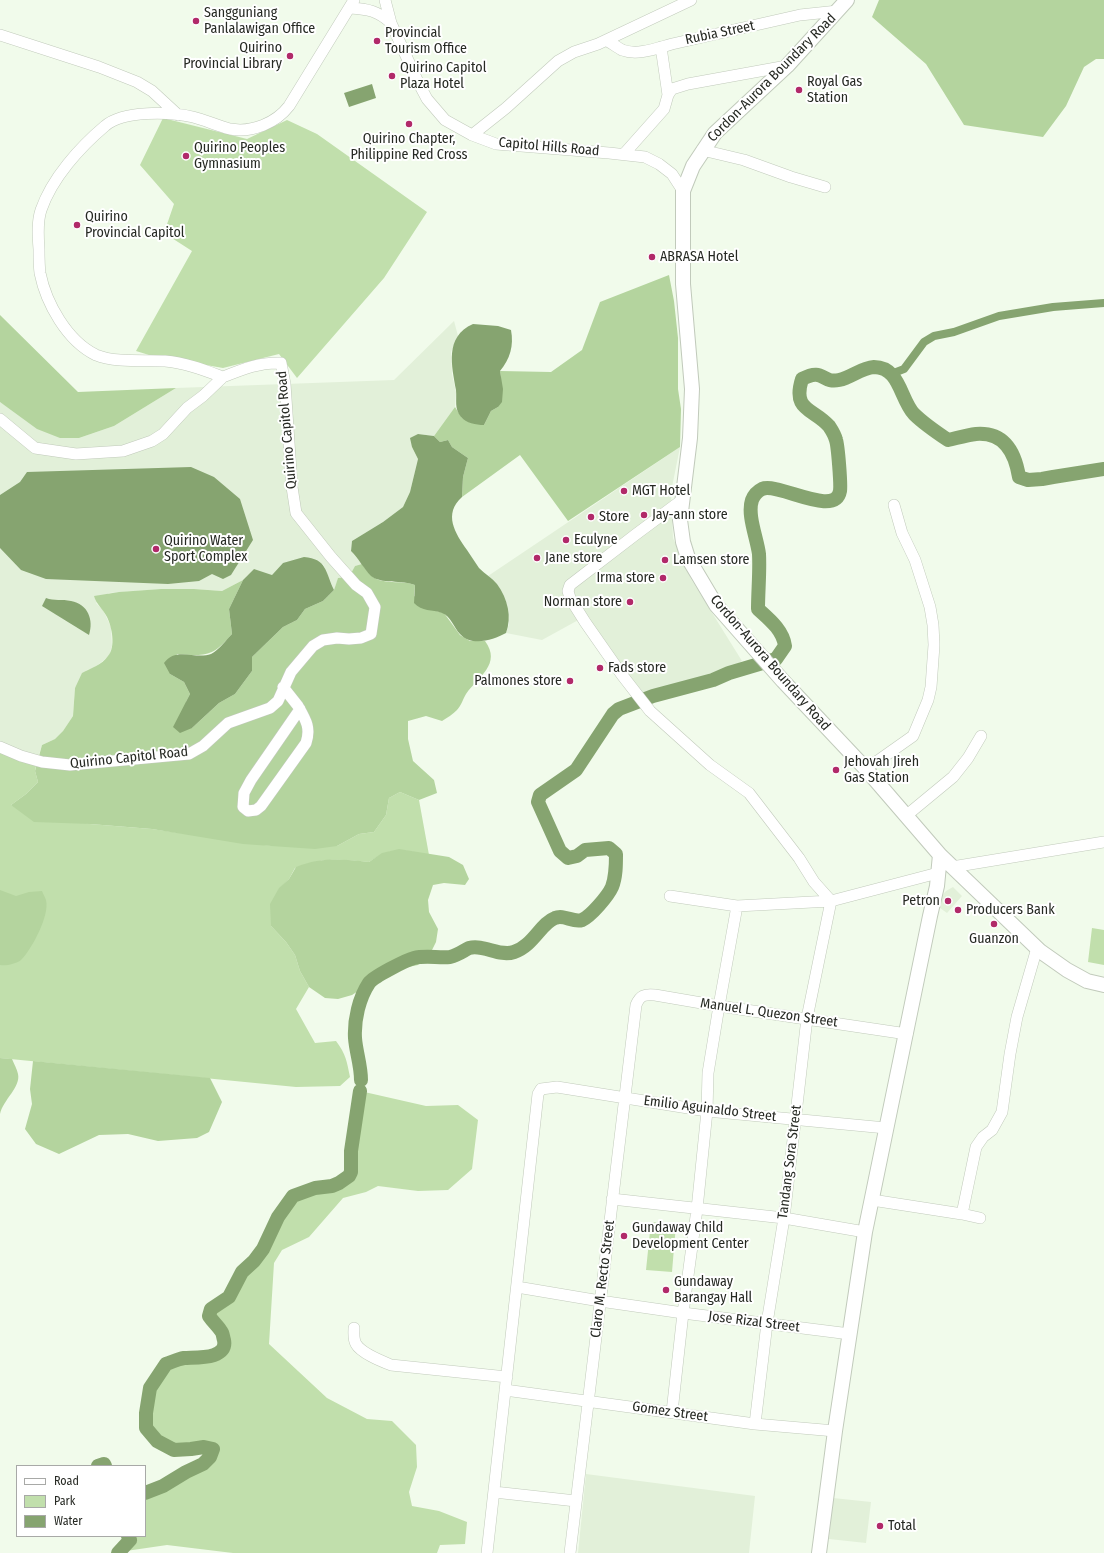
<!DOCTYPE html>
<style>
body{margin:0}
#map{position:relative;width:1104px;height:1553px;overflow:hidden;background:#f1fbeb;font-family:"Fira Sans Condensed",sans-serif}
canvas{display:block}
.legend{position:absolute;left:16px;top:1465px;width:130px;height:72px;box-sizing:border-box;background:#fff;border:1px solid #a8a9a7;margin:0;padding:5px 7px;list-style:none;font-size:12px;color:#262923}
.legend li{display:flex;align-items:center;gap:8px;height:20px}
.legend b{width:20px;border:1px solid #a8a9a7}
</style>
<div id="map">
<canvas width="1104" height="1553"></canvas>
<ul class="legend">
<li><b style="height:5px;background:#fff"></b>Road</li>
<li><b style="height:11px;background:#c1dfac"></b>Park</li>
<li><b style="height:11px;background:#86a470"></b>Water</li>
</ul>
</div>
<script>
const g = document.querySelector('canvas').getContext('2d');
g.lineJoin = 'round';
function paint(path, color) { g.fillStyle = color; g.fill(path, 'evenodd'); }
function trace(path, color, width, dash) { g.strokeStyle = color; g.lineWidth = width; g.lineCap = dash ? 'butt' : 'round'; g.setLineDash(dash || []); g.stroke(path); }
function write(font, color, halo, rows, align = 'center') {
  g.font = font + ' "Fira Sans Condensed",sans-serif'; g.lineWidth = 4; g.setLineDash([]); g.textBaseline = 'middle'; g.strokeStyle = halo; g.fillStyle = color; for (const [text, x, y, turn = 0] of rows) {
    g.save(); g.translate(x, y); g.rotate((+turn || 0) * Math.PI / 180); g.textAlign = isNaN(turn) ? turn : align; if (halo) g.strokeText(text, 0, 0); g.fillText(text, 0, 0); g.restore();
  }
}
const built = new Path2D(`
 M 454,321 L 458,336 L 451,352 L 452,374 L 456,392 L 455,407 L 434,436 L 418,434 L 412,447 L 418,459 L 410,492 L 403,507 L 383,522 L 352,541 L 351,551 L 362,564 L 355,566 L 349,577 L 338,579 L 334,590 L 323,564 L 283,563 L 272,575 L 254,569 L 243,580 L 222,591 L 194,589 L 161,589 L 109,593 L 96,603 L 103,610 L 111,627 L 112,646 L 109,656 L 94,668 L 87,670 L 75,688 L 73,716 L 63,731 L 55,739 L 42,745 L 37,761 L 0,747 L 0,402 L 10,408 L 79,438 L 114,426 L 176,388 L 394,380 Z
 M 680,447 L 671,492 L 673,538 L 691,579 L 742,661 L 713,680 L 653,696 L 636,694 L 582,618 L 542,640 L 506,633 L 509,624 L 507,604 L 497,584 L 488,576 Z
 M 953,887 L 962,896 L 947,913 L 940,908 L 939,899 L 946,891 Z
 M 586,1474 L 755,1496 L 749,1553 L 578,1553 Z
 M 833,1498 L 871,1502 L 866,1543 L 829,1539 Z`);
const green = new Path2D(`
 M 163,118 L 247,139 L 287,120 L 317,134 L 427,212 L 384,278 L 297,378 L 279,354 L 223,368 L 149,355 L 136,351 L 192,251 L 164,233 L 174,204 L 140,165 Z
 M 0,747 L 37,761 L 35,771 L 38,782 L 26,794 L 11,805 L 90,824 L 152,829 L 271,846 L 337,846 L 359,834 L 374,832 L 386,815 L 389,798 L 400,792 L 419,800 L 429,855 C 401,850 394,846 369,862 C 342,859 321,857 295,868 L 289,879 L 279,889 L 271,926 L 286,942 L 295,955 L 300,971 L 309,987 L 296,1009 L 315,1043 L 336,1041 C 346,1054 347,1062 350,1077 L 340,1086 L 296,1087 L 0,1058 Z
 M 1092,928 L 1104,930 L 1104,965 L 1088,962 Z
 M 360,1091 L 426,1106 L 458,1105 L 478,1120 L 472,1169 L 448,1190 L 418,1191 L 378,1186 L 366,1192 L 343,1198 L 309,1237 L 282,1250 L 274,1263 L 269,1344 L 327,1398 L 367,1419 L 392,1421 L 416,1445 L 417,1467 L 409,1492 L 412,1506 L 439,1511 L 467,1522 L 465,1544 L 440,1545 L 437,1553 L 233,1553 L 167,1545 L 119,1552 L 130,1540 L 128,1536 L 145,1536 L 145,1493 L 163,1486 L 186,1472 L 203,1464 L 210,1457 L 213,1449 L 204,1447 L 174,1450 L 157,1441 L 146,1428 L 146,1413 L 150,1388 L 166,1364 C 172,1362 178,1360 184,1359 C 195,1356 228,1360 224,1340 C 223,1337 223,1333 221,1331 C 218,1326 213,1322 209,1316 L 211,1309 L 229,1297 L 242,1272 L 254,1261 L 264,1248 L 278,1217 L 293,1196 L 317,1188 L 332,1186 L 339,1183 L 349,1176 L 351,1151 Z
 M 651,1222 L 676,1224 L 672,1272 L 646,1270 Z`);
const forest = new Path2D(`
 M 879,0 L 1104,0 L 1104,59 L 1096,59 L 1084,67 L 1066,106 L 1043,137 L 964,125 L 926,64 L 872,17 Z
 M 669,275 L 674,301 L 678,338 L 678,389 L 681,409 L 680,447 L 568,521 L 520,455 L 462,497 L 463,477 L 468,458 L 452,447 L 448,440 L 440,442 L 434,436 L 455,407 L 462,418 L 484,425 L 491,411 L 498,407 L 501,379 L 500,371 L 551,372 L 582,350 L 600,302 Z
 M 0,315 L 78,392 L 176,388 L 114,426 L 79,438 L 60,438 L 37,429 L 0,402 Z
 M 362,564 C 365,568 368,573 372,576 C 381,585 403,580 415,585 L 414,596 L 436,611 L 444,613 L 460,635 L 470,641 L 485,641 C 502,664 478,677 466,694 C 463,699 461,706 457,710 C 453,714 447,718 442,721 L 426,716 L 408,721 L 408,739 L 413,761 L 434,780 L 437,793 L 419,800 L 400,792 L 389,798 L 386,815 L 374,832 L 359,834 L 337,846 L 315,849 L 271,846 L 243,844 L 152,829 L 90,824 L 34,822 L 11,805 L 26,794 L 38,782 L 35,771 L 42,745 L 55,739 L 63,731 L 73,716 L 75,688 L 82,673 C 91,668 102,665 108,656 C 116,647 112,627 107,617 C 103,609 96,604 94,596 L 119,592 L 161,589 L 194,589 L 222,591 L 243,580 L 229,609 L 232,634 C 212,657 207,656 177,654 L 170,674 L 184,682 L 190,694 L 186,702 L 192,728 L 219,703 L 235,694 L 252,671 L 252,657 L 283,627 L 297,620 L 305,609 L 323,601 L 334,590 L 338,578 L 349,577 L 355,566 Z
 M 399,849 L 449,857 L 463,865 L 469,879 L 465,885 L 444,883 L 433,885 L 428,900 L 429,912 L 438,929 L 436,942 L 430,954 L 418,965 L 389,971 L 352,995 L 338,999 L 325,998 L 309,987 L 300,971 L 295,955 L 286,942 L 271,926 L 270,904 L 279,888 L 289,879 L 296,867 C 321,857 342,859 369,862 L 382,853 Z
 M 0,890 L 16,896 L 29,892 L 42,891 C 43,894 45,897 46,900 C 50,915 32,949 21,960 C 16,964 6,966 0,965 Z
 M 0,1058 L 12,1059 C 14,1064 17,1069 18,1074 C 21,1087 3,1100 0,1114 Z
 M 33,1061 L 210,1078 L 222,1102 L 209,1132 L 197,1138 L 158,1141 L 128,1134 L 99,1135 L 59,1154 L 36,1144 L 25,1129 L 32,1104 L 30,1089 Z`);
const water = new Path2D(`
 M 372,84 L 376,98 L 349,107 L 344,93 Z
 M 473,324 L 498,326 L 511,330 C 514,346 510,359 500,371 L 503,389 L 502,402 L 498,407 L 491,411 L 484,425 C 476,425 466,423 461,417 C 454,408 457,401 456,390 C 452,366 444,337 473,324 Z
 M 418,434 L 434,436 L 440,442 L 448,440 L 452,447 L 468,458 L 463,477 L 462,497 C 443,514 455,533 467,550 C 471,556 475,562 479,568 C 485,574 492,578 497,584 C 508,599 512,617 506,633 C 493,640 472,647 460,634 C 454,628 451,616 442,613 C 432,609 422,612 414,603 L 415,585 C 403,580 380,584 371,576 C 364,569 359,559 351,551 L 352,541 L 383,522 L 403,507 L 410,492 L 418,459 L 412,447 L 410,438 Z
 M 191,467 L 214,477 L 240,499 L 253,540 L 231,575 L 223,579 L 212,574 L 199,581 L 168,584 L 46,579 L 21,570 L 0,548 L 0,495 L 20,482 L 27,472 Z
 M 304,557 C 327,559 325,571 334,590 L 323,601 L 305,609 L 297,620 L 283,627 L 252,657 L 252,671 L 235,694 L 219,703 L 192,728 L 180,733 L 173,727 L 190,694 L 184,682 L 170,674 L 164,663 C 176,646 195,660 211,654 C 219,650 226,640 232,634 L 229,609 L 243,580 L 254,569 L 272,575 L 283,563 Z
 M 46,598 C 54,601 62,599 71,601 C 88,604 94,620 89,635 L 42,606 Z`);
const canal = new Path2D(`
 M 891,374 L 904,369 L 924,342 L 934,336 L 954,332 L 999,316 L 1053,307 L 1104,303`);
const river = new Path2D(`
 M 361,1080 C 361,1065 356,1052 355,1038 C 354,1020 359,998 369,983 C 373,977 406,960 414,958 C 425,955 438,958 450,957 C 458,955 463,951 469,948 C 484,944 499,957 514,952 C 533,946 541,923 555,918 C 564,914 573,923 582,920 C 591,916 608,896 612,887 C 616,877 616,865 616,854 L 609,848 L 585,850 L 577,856 L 568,858 L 560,851 L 538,802 L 540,795 L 576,770 L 613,714 L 619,709 L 653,696 L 713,680 L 729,673 L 776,659 L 785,646 C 783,630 769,619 758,609 C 758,591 760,572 759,554 C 757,538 747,515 752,500 C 754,495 758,491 762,489 C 778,482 835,518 840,491 C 841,484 838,446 836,440 C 835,436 831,429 829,426 C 813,408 792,411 802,379 C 824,367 822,384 839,380 C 852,377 861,368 874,367 C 900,367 900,399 914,414 C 924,424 936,432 948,440 C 957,438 967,435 976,434 C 1004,432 1015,452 1019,477 L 1028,480 L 1042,479 L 1053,477 L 1104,469
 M 98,1466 L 104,1464 L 105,1466
 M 145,1493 L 163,1486 L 186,1472 L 203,1464 L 210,1457 L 213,1449 L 204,1447 L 191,1449 L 174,1450 L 157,1441 L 146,1428 L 146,1413 L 150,1388 L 166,1364 C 172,1362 178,1359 184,1358 C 195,1357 228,1360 224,1340 C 223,1337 223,1333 221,1331 C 218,1326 213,1322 209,1316 L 211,1309 L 229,1297 L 242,1272 L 254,1261 L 263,1249 L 278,1217 L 293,1196 L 315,1188 L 332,1186 L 339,1183 L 349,1176 L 351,1172 L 351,1151 L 360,1091
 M 118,1553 L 130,1540 L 128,1536`);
const minor = new Path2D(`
 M 385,0 L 391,23 L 418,82 L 427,99 L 445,120 L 472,135 L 496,144 L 609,153 L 645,157 L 659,164 L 672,174 L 683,191
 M 350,8 C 368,9 378,11 391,23
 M 0,35 L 99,67 L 137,82 L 152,91 L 178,115
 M 606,40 C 611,43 617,47 622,50 C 638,56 657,48 672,44 L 800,15 L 838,11
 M 661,47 L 668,95
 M 472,135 L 506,108 L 558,61 L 574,52 L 598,44 L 691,0
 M 702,150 L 744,160 L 791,177 L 825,187
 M 624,154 L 664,109 L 668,95 L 672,89 L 688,84 L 787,66
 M 0,419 L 35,448 L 76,454 L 123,451 L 152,441 L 163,434 L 187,408 L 203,396 L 223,377
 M 682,500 L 635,535 L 570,585 L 568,591 L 570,598 L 585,622 L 622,675 L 650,711 L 710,765 L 749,793 L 799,858 L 814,882 L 831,901
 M 283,687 L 298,706 C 306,720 311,728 306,743 L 261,806 L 256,810 L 248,811 L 243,807 L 244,793 L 251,780 L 300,709
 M 0,747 L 21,756 L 42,762 L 70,765 L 189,754 L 203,746 L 228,723 L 270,708 L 278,701 L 291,672 L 313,646 L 323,640 L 337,638 L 349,639 L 361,638 L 371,634 L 375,607 L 367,593 L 356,585 L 331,557 L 296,513 L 292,487 L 285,384 L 281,363 C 260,362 243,369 223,377 C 204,370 186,363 165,361 C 145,360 115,363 96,355 C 67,341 46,303 40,273 C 39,265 39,256 39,249 C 38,236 37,222 41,210 C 52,178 80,147 105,126 C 123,110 170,112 193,117 C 205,120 218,126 230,129 C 252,133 276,123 289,106 L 354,0
 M 865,768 L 879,760 L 913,736 L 928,700 L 931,687 L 934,645 L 933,625 L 930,607 L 915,560 L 902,533 L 894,505
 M 907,815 L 953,777 L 968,758 L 981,736
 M 952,867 L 1104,842
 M 670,896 L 737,906 L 831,901 L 938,873
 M 612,1199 L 784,1218 L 865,1232
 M 872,1200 L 962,1214 L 980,1218
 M 962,1214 L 976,1147 L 983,1137 L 992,1130 L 1002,1112 L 1010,1054 L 1017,1017 L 1037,948
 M 517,1287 L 600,1301 L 683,1313 L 850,1334
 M 354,1328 C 354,1333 353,1339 356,1344 C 361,1353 381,1361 391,1365 L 507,1377
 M 505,1390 L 755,1424 L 835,1431
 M 672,1412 L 683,1313 L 697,1209 L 707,1111 L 708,1073 L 719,1006 L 737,906
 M 755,1424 L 767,1323 L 784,1218 L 807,1018 L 831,901
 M 494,1492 L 576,1501
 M 487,1553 L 538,1094 L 541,1089 L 557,1087 L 707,1111 L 886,1128
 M 570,1553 L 636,1005 C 640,995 645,994 655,995 L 719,1006 L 907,1034`);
const major = new Path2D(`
 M 847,0 L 787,66 L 715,133 L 693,166 L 683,191 L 683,284 L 692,389 L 690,438 L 680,520 L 683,542 L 688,558 L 716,605 L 783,681 L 865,768 L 940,855 L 1040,951 L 1067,970 L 1087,981 L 1104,985
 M 819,1553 L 835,1431 L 865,1232 L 930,916 L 937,886 L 940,855`);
const markers = [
 [196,21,4,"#b12969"],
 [377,41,4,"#b12969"],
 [290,56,4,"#b12969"],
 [392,76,4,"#b12969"],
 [799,90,4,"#b12969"],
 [409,124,4,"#b12969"],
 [186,156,4,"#b12969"],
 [77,225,4,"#b12969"],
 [652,257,4,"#b12969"],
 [624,491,4,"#b12969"],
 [644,515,4,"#b12969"],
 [591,517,4,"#b12969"],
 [566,540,4,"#b12969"],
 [156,549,4,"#b12969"],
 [537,558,4,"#b12969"],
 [665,560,4,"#b12969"],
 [663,578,4,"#b12969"],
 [630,602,4,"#b12969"],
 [600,668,4,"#b12969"],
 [570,681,4,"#b12969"],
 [836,770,4,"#b12969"],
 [948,901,4,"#b12969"],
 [958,910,4,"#b12969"],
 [994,924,4,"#b12969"],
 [624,1236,4,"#b12969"],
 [666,1290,4,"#b12969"],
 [880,1526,4,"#b12969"]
];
const poiNames = [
 ["Sangguniang",204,13],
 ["Panlalawigan Office",204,29],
 ["Provincial",385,33],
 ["Tourism Office",385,49],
 ["Quirino",282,48,"right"],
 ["Provincial Library",282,64,"right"],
 ["Quirino Capitol",400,68],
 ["Plaza Hotel",400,84],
 ["Royal Gas",807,82],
 ["Station",807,98],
 ["Quirino Chapter,",409,139,"center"],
 ["Philippine Red Cross",409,155,"center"],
 ["Quirino Peoples",194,148],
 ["Gymnasium",194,164],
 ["Quirino",85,217],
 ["Provincial Capitol",85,233],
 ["ABRASA Hotel",660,257],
 ["MGT Hotel",632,491],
 ["Jay-ann store",652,515],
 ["Store",599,517],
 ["Eculyne",574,540],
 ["Quirino Water",164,541],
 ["Sport Complex",164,557],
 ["Jane store",545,558],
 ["Lamsen store",673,560],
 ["Irma store",655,578,"right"],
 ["Norman store",622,602,"right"],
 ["Fads store",608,668],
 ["Palmones store",562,681,"right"],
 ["Jehovah Jireh",844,762],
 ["Gas Station",844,778],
 ["Petron",940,901,"right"],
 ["Producers Bank",966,910],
 ["Guanzon",994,939,"center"],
 ["Gundaway Child",632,1228],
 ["Development Center",632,1244],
 ["Gundaway",674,1282],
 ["Barangay Hall",674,1298],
 ["Total",888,1526]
];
const streetNames = [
 ["Rubia Street",720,33,-12],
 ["Cordon-Aurora Boundary Road",772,78,-45],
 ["Capitol Hills Road",549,147,5],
 ["Quirino Capitol Road",287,430,-95],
 ["Cordon-Aurora Boundary Road",770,663,49],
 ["Quirino Capitol Road",129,758,-6],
 ["Manuel L. Quezon Street",769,1013,8],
 ["Emilio Aguinaldo Street",710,1109,7],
 ["Tandang Sora Street",790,1162,-83],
 ["Claro M. Recto Street",603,1279,-83],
 ["Jose Rizal Street",754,1322,7],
 ["Gomez Street",670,1412,8]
];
paint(built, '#e2f0d9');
paint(green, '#c1dfac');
paint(forest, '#b4d49e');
paint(water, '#86a470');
trace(canal, '#86a470', 8);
trace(river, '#86a470', 14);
trace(minor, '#c1cabb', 12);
trace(major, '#c1cabb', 16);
trace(minor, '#fff', 11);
trace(major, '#fff', 14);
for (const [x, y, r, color] of markers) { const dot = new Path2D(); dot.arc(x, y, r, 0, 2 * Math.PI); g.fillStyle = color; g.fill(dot); trace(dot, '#fff', 1.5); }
write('14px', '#262923', '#fff', poiNames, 'left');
write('14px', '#262923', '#fff', streetNames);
</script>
